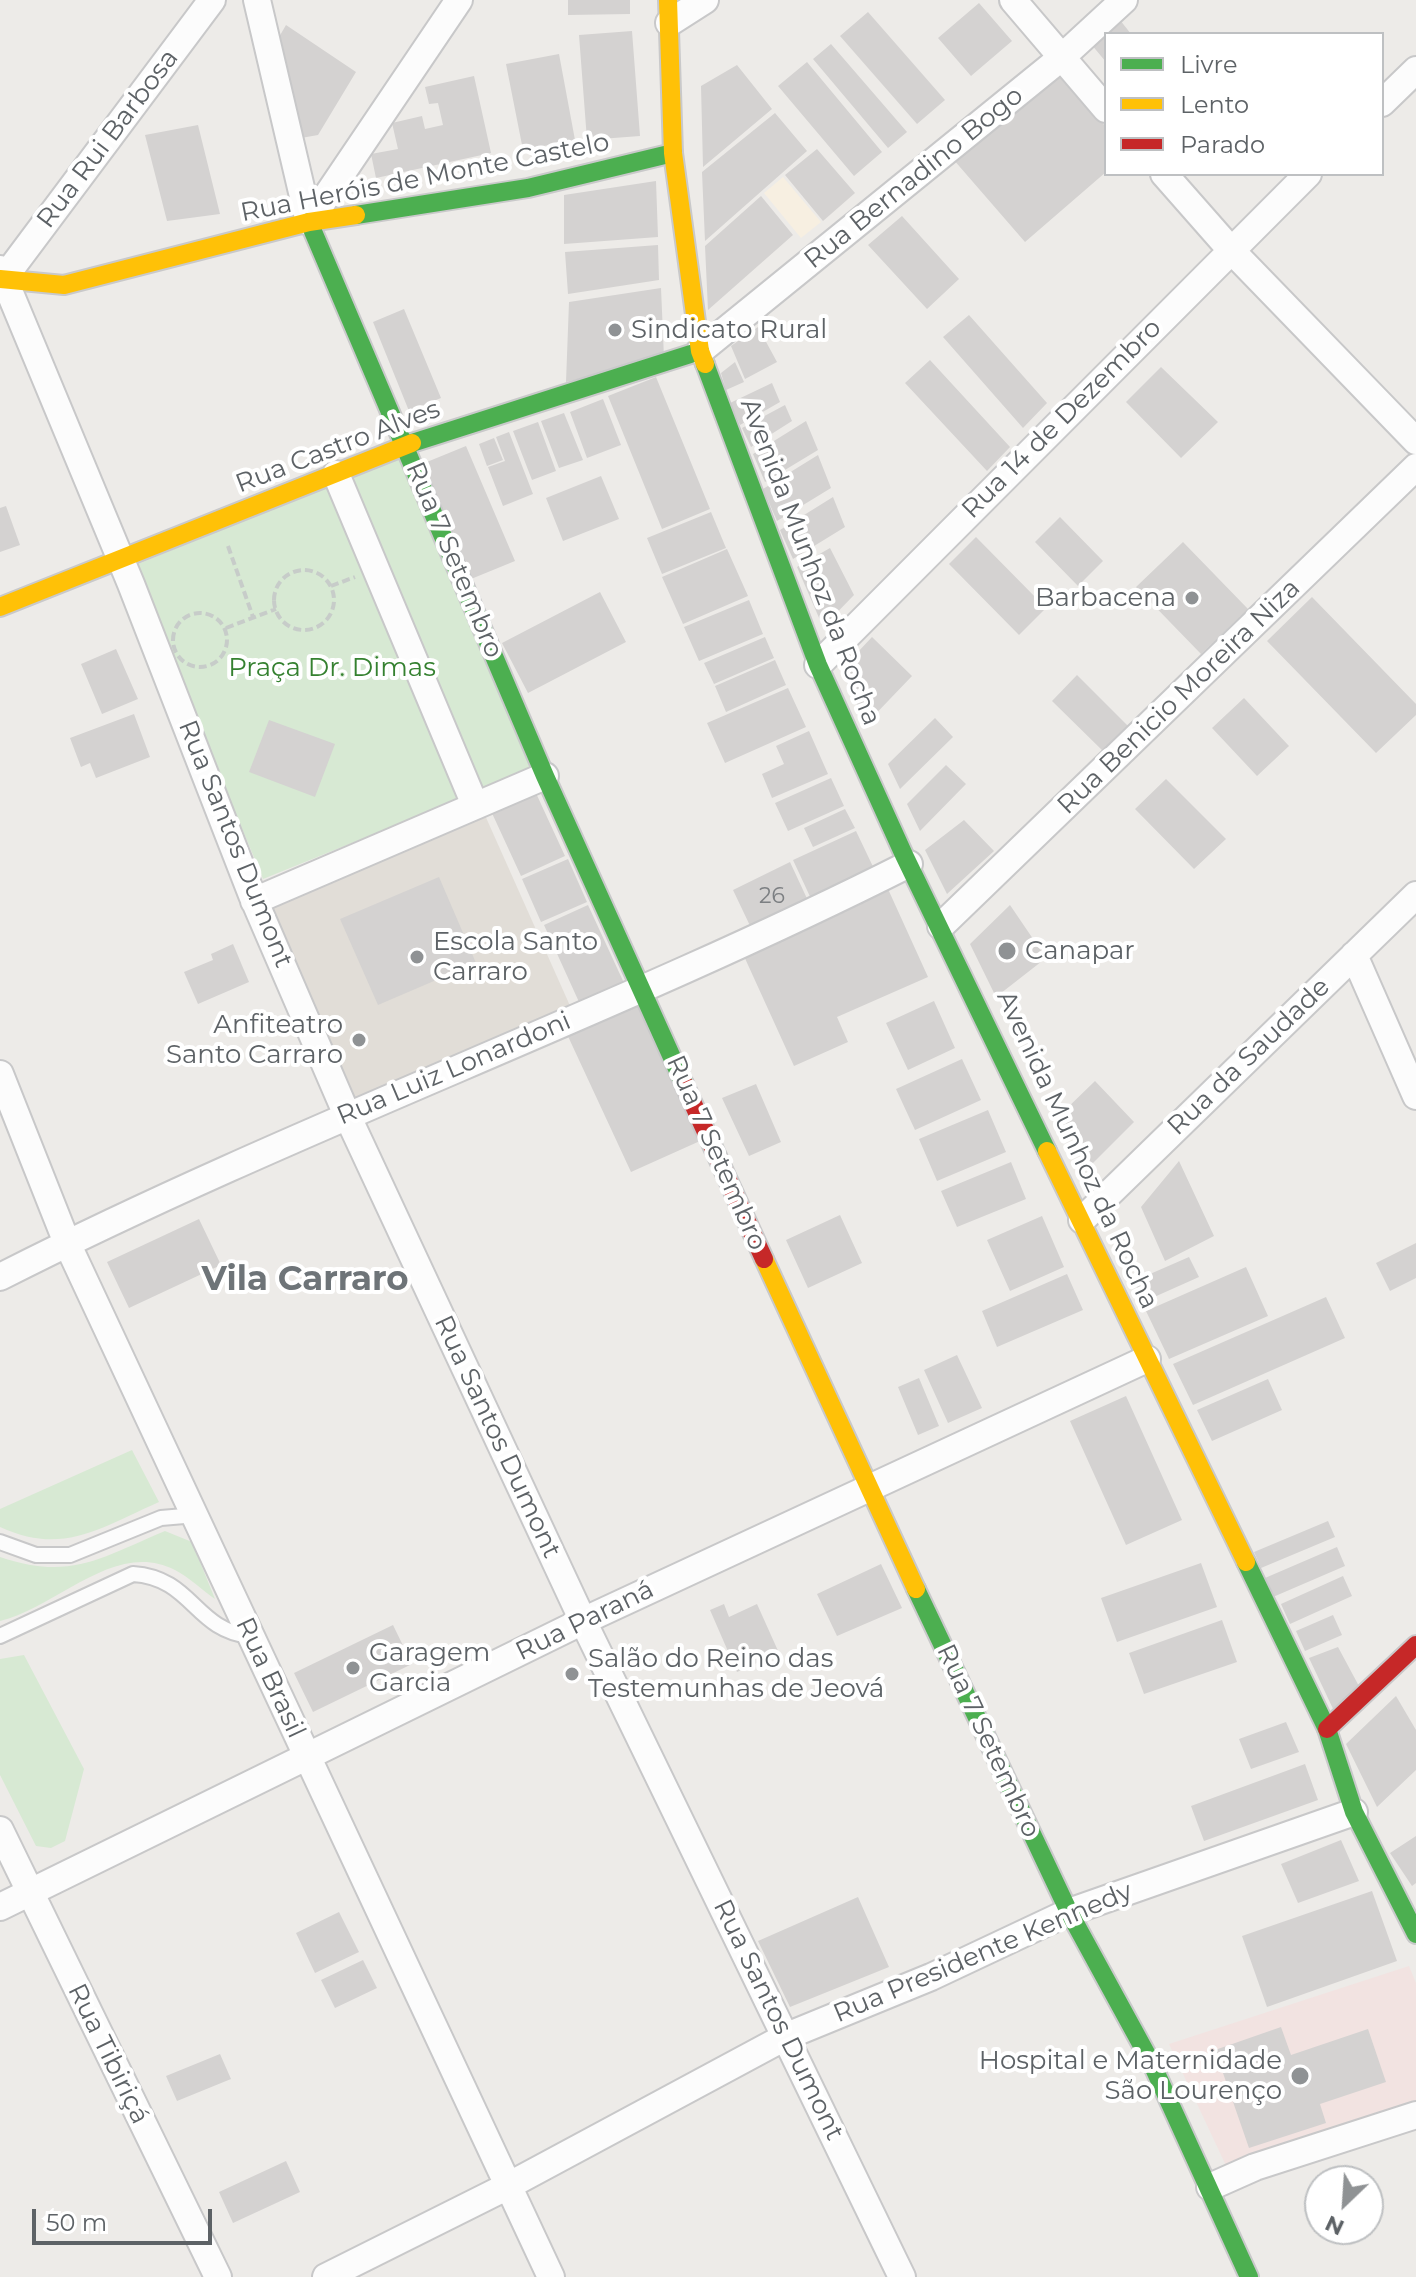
<!DOCTYPE html>
<meta charset="utf-8">
<style>
body{margin:0}
#map{position:relative;width:1416px;height:2277px;overflow:hidden;background:#edebe8;font-family:Montserrat,sans-serif}
canvas{display:block}
.legend{position:absolute;left:1104px;top:32px;width:280px;height:144px;box-sizing:border-box;background:#fff;border:2px solid #bec0c2;margin:0;padding:10px 14px;list-style:none;font-size:24px;color:#5d6266}
.legend li{display:flex;align-items:center;gap:16px;height:40px}
.legend b{width:40px;border:2px solid #bec0c2}
.north{position:absolute;left:1304px;top:2165px;width:80px;height:80px;box-sizing:border-box;background:#fff;border:2px solid #bec0c2;border-radius:50%;rotate:205deg;font-size:22px;font-weight:700;line-height:32px;text-align:center;color:#5d6266}
.north::after{content:'';display:block;margin:auto;width:28px;height:36px;background:#8f9294;clip-path:polygon(50% 0,100% 100%,50% 72%,0 100%)}
.scale{position:absolute;left:32px;top:2209px;width:180px;height:36px;box-sizing:border-box;border:4px solid #5d6266;border-top:0;padding-left:10px;font-size:24px;line-height:28px;white-space:nowrap;color:#5d6266;-webkit-text-stroke:6px #fff;paint-order:stroke}
</style>
<div id="map">
<canvas width="1416" height="2277"></canvas>
<ul class="legend">
<li><b style="height:10px;background:#4caf50"></b>Livre</li>
<li><b style="height:10px;background:#ffc107"></b>Lento</li>
<li><b style="height:10px;background:#c62828"></b>Parado</li>
</ul>
<div class="north">N</div>
<div class="scale">50 m</div>
</div>
<script>
const g = document.querySelector('canvas').getContext('2d');
g.lineJoin = 'round';
function paint(path, color) { g.fillStyle = color; g.fill(path, 'evenodd'); }
function trace(path, color, width, dash) { g.strokeStyle = color; g.lineWidth = width; g.lineCap = dash ? 'butt' : 'round'; g.setLineDash(dash || []); g.stroke(path); }
function write(font, color, halo, rows, align = 'center') {
  g.font = font + ' Montserrat,sans-serif'; g.lineWidth = 8; g.setLineDash([]); g.textBaseline = 'middle'; g.strokeStyle = halo; g.fillStyle = color; for (const [text, x, y, turn = 0] of rows) {
    g.save(); g.translate(x, y); g.rotate((+turn || 0) * Math.PI / 180); g.textAlign = isNaN(turn) ? turn : align; if (halo) g.strokeText(text, 0, 0); g.fillText(text, 0, 0); g.restore();
  }
}
const commercial = new Path2D(`
 M 783,177 L 821,222 L 801,238 L 764,193 Z`);
const education = new Path2D(`
 M 484,813 L 571,1008 L 347,1101 L 264,905 Z`);
const medical = new Path2D(`
 M 1409,1966 L 1416,1983 L 1416,2109 L 1228,2170 L 1169,2044 Z`);
const green = new Path2D(`
 M 402,456 L 532,770 L 263,879 L 133,566 Z
 M 132,1450 L 159,1502 C 100,1528 63,1556 0,1527 L 0,1509 Z
 M 165,1531 L 192,1542 L 215,1599 C 202,1590 189,1577 175,1570 C 115,1539 58,1607 0,1621 L 0,1557 C 71,1581 100,1558 165,1531 Z
 M 24,1655 L 84,1769 L 65,1841 L 51,1848 L 36,1846 L 0,1775 L 0,1659 Z`);
const building = new Path2D(`
 M 568,0 L 630,0 L 630,14 L 568,15 Z
 M 979,3 L 1012,41 L 971,76 L 938,38 Z
 M 868,12 L 945,100 L 917,124 L 840,36 Z
 M 1120,20 L 1131,34 L 1106,34 L 1106,62 L 1091,44 Z
 M 286,25 L 356,72 L 318,135 L 301,138 L 275,44 Z
 M 632,31 L 640,136 L 587,140 L 579,35 Z
 M 831,44 L 907,132 L 888,148 L 813,59 Z
 M 559,54 L 575,140 L 523,150 L 506,64 Z
 M 807,62 L 882,152 L 854,176 L 778,86 Z
 M 737,65 L 772,109 L 703,167 L 701,86 Z
 M 1056,70 L 1106,127 L 1106,172 L 1025,242 L 953,159 Z
 M 474,76 L 491,153 L 376,178 L 371,154 L 398,149 L 392,123 L 422,116 L 425,129 L 443,125 L 438,103 L 429,104 L 425,87 Z
 M 775,113 L 807,151 L 705,241 L 702,172 Z
 M 198,125 L 220,214 L 167,221 L 145,135 Z
 M 817,149 L 855,193 L 823,221 L 785,175 Z
 M 656,181 L 658,237 L 564,244 L 564,195 Z
 M 761,196 L 793,235 L 708,310 L 705,246 Z
 M 902,216 L 959,279 L 927,309 L 868,245 Z
 M 658,245 L 659,280 L 568,294 L 565,252 Z
 M 661,288 L 664,358 L 566,382 L 569,302 Z
 M 404,309 L 441,398 L 409,411 L 373,322 Z
 M 969,315 L 1047,403 L 1023,428 L 943,337 Z
 M 758,327 L 777,362 L 745,379 L 731,346 Z
 M 930,360 L 1010,447 L 987,471 L 905,383 Z
 M 735,362 L 744,382 L 726,390 L 721,373 Z
 M 1161,367 L 1218,422 L 1181,458 L 1126,402 Z
 M 656,377 L 710,509 L 662,529 L 608,396 Z
 M 772,383 L 780,402 L 740,425 L 730,403 Z
 M 603,399 L 621,445 L 587,458 L 570,412 Z
 M 785,405 L 792,421 L 751,447 L 742,428 Z
 M 564,413 L 583,460 L 559,468 L 541,421 Z
 M 806,421 L 818,450 L 765,482 L 753,454 Z
 M 538,422 L 556,471 L 532,480 L 513,431 Z
 M 509,432 L 533,494 L 503,506 L 488,467 L 505,461 L 496,437 Z
 M 494,438 L 503,460 L 487,466 L 479,444 Z
 M 466,446 L 515,561 L 471,579 L 422,464 Z
 M 818,455 L 831,488 L 777,521 L 763,489 Z
 M 601,476 L 619,519 L 563,541 L 546,498 Z
 M 833,497 L 845,527 L 793,559 L 780,530 Z
 M 6,506 L 20,545 L 0,552 L 0,508 Z
 M 711,512 L 726,548 L 662,574 L 647,538 Z
 M 1060,517 L 1103,561 L 1078,586 L 1035,542 Z
 M 976,537 L 1046,608 L 1019,635 L 949,564 Z
 M 1183,542 L 1248,609 L 1201,654 L 1136,587 Z
 M 830,548 L 854,595 L 823,627 L 797,567 Z
 M 727,549 L 748,596 L 683,624 L 662,577 Z
 M 600,592 L 626,642 L 528,693 L 502,643 Z
 M 1312,597 L 1416,704 L 1416,715 L 1376,753 L 1267,641 Z
 M 749,600 L 763,634 L 699,661 L 684,627 Z
 M 765,637 L 774,658 L 714,684 L 704,663 Z
 M 872,637 L 912,676 L 866,724 L 841,670 Z
 M 116,649 L 138,699 L 102,714 L 81,664 Z
 M 775,660 L 786,685 L 726,712 L 715,686 Z
 M 1077,675 L 1130,728 L 1105,753 L 1052,701 Z
 M 788,688 L 806,727 L 725,763 L 707,723 Z
 M 1244,698 L 1289,746 L 1257,776 L 1212,728 Z
 M 134,714 L 150,757 L 96,778 L 90,763 L 81,767 L 70,738 Z
 M 935,718 L 953,737 L 900,789 L 888,764 Z
 M 269,720 L 335,744 L 315,797 L 249,772 Z
 M 809,731 L 828,774 L 772,798 L 762,774 L 784,764 L 776,746 Z
 M 946,765 L 966,784 L 920,831 L 907,804 Z
 M 831,778 L 844,806 L 788,831 L 775,803 Z
 M 1166,779 L 1226,839 L 1194,869 L 1135,809 Z
 M 535,791 L 565,856 L 521,876 L 491,811 Z
 M 845,809 L 855,828 L 813,847 L 804,828 Z
 M 964,820 L 994,851 L 947,894 L 925,850 Z
 M 856,831 L 877,875 L 813,903 L 793,860 Z
 M 568,859 L 587,902 L 541,922 L 522,879 Z
 M 790,862 L 810,905 L 753,932 L 733,890 Z
 M 439,877 L 476,963 L 378,1005 L 340,919 Z
 M 888,889 L 928,977 L 837,1017 L 848,1042 L 794,1066 L 743,954 Z
 M 588,905 L 624,983 L 579,1002 L 544,925 Z
 M 1010,905 L 1046,958 L 996,997 L 970,944 Z
 M 233,944 L 249,982 L 198,1004 L 184,972 L 213,960 L 211,954 Z
 M 636,1000 L 700,1141 L 631,1172 L 566,1032 Z
 M 934,1001 L 955,1048 L 908,1070 L 886,1023 Z
 M 962,1059 L 981,1100 L 915,1130 L 896,1089 Z
 M 1095,1081 L 1134,1122 L 1090,1166 L 1061,1114 Z
 M 756,1084 L 781,1142 L 749,1156 L 722,1098 Z
 M 988,1110 L 1006,1152 L 937,1181 L 919,1139 Z
 M 1179,1161 L 1214,1236 L 1165,1261 L 1141,1207 Z
 M 1011,1162 L 1026,1199 L 957,1227 L 941,1191 Z
 M 840,1215 L 862,1263 L 808,1288 L 786,1240 Z
 M 1042,1216 L 1064,1267 L 1010,1291 L 987,1240 Z
 M 199,1219 L 221,1265 L 129,1308 L 107,1262 Z
 M 1416,1243 L 1416,1278 L 1390,1291 L 1376,1263 Z
 M 1189,1257 L 1199,1277 L 1143,1302 L 1134,1281 Z
 M 1246,1267 L 1268,1316 L 1169,1359 L 1146,1311 Z
 M 1067,1274 L 1083,1310 L 997,1347 L 982,1311 Z
 M 1326,1297 L 1345,1338 L 1193,1405 L 1173,1364 Z
 M 957,1355 L 982,1408 L 948,1423 L 924,1370 Z
 M 919,1378 L 939,1426 L 918,1435 L 898,1387 Z
 M 1268,1379 L 1282,1410 L 1212,1441 L 1197,1410 Z
 M 1126,1396 L 1182,1520 L 1126,1545 L 1070,1421 Z
 M 1328,1521 L 1335,1537 L 1261,1568 L 1254,1552 Z
 M 1337,1547 L 1345,1566 L 1273,1597 L 1265,1578 Z
 M 1201,1563 L 1217,1607 L 1117,1642 L 1101,1598 Z
 M 881,1564 L 902,1608 L 837,1636 L 817,1594 Z
 M 1343,1576 L 1352,1596 L 1290,1624 L 1281,1604 Z
 M 724,1604 L 729,1617 L 757,1604 L 779,1653 L 737,1672 L 710,1610 Z
 M 1333,1615 L 1342,1635 L 1305,1651 L 1296,1631 Z
 M 1222,1620 L 1237,1662 L 1144,1694 L 1129,1653 Z
 M 393,1625 L 412,1664 L 313,1712 L 294,1673 Z
 M 1338,1647 L 1360,1688 L 1335,1713 L 1309,1658 Z
 M 1396,1696 L 1416,1730 L 1416,1770 L 1377,1807 L 1346,1744 Z
 M 1286,1722 L 1299,1752 L 1251,1769 L 1239,1739 Z
 M 1305,1764 L 1318,1800 L 1204,1841 L 1191,1806 Z
 M 1416,1836 L 1416,1883 L 1412,1886 L 1390,1853 Z
 M 1341,1840 L 1359,1881 L 1298,1903 L 1281,1864 Z
 M 1372,1891 L 1397,1961 L 1267,2007 L 1242,1936 Z
 M 858,1897 L 889,1967 L 790,2007 L 758,1941 Z
 M 339,1912 L 359,1952 L 315,1973 L 296,1933 Z
 M 363,1960 L 377,1988 L 335,2008 L 321,1980 Z
 M 1281,2027 L 1291,2055 L 1368,2029 L 1386,2082 L 1320,2104 L 1326,2123 L 1249,2148 L 1215,2050 Z
 M 220,2054 L 231,2079 L 177,2101 L 166,2076 Z
 M 286,2161 L 300,2192 L 233,2223 L 219,2192 Z`);
const path = new Path2D(`
 M 228,546 L 253,617
 M274 600a30 30 0 1 1 60 0a30 30 0 1 1-60 0Z
 M 331,586 L 355,577
 M173 640a27 27 0 1 1 54 0a27 27 0 1 1-54 0Z
 M 226,628 L 276,609`);
const lane = new Path2D(`
 M 0,1542 L 36,1555 L 70,1555 L 161,1518 L 196,1515
 M 0,1636 L 133,1574 C 193,1578 194,1630 250,1636`);
const street = new Path2D(`
 M 257,0 L 309,222
 M 1013,0 L 1106,109
 M 669,23 L 705,0
 M 1382,103 L 1416,70
 M 1164,174 L 1230,249 L 1416,441
 M 309,222 L 459,0
 M 0,269 L 131,584 L 252,895 L 347,1115 L 583,1621 L 902,2277
 M 4,278 L 212,0
 M 700,351 L 1061,58 L 1124,0
 M 336,474 L 475,805
 M 818,665 L 1308,174
 M 254,901 L 545,776
 M 941,926 L 1416,467
 M 1354,955 L 1416,1096
 M 0,1074 L 67,1243 L 551,2277
 M 1082,1220 L 1416,895
 M 0,1277 C 297,1126 612,1014 909,864
 M 0,1830 L 218,2277
 M 0,1907 L 583,1621 L 1147,1359
 M 1210,2187 L 1255,2167 L 1416,2115
 M 326,2277 L 506,2187 L 787,2036 L 931,1977 L 1069,1912 L 1354,1812`);
const fast = new Path2D(`
 M 356,215 L 528,188 L 673,153
 M 309,222 L 545,776 L 684,1084
 M 705,364 L 818,665 L 904,855 L 1047,1151
 M 412,443 L 700,351
 M 1246,1562 L 1327,1729 L 1354,1812 L 1416,1934
 M 916,1589 L 1069,1912 L 1152,2064 L 1249,2277`);
const slow = new Path2D(`
 M 668,0 L 673,153 L 700,351 L 705,364
 M 0,279 L 64,285 L 309,222 L 356,215
 M 0,607 L 412,443
 M 1047,1151 L 1246,1562
 M 764,1259 L 916,1589`);
const jam = new Path2D(`
 M 684,1084 L 764,1259
 M 1327,1729 L 1416,1645`);
const markers = [
 [615,330,8,"#8f9294"],
 [1192,598,8,"#8f9294"],
 [1007,951,10,"#8f9294"],
 [417,957,8,"#8f9294"],
 [359,1040,8,"#8f9294"],
 [353,1668,8,"#8f9294"],
 [572,1674,8,"#8f9294"],
 [1300,2076,10,"#8f9294"]
];
const numberNames = [
 ["26",772,897]
];
const streetNames = [
 ["Rua Rui Barbosa",108,139,-53],
 ["Rua Heróis de Monte Castelo",425,178,-11],
 ["Rua Bernadino Bogo",914,178,-39],
 ["Rua 14 de Dezembro",1062,419,-45],
 ["Rua Castro Alves",338,447,-21],
 ["Rua 7 Setembro",454,560,67],
 ["Avenida Munhoz da Rocha",810,562,69],
 ["Rua Benicio Moreira Niza",1179,697,-44],
 ["Rua Santos Dumont",235,844,68],
 ["Rua da Saudade",1249,1057,-44],
 ["Rua Luiz Lonardoni",454,1069,-23],
 ["Avenida Munhoz da Rocha",1077,1150,65],
 ["Rua 7 Setembro",716,1153,66],
 ["Rua Santos Dumont",497,1437,65],
 ["Rua Paraná",585,1621,-26],
 ["Rua Brasil",270,1678,65],
 ["Rua 7 Setembro",988,1741,65],
 ["Rua Presidente Kennedy",983,1953,-23],
 ["Rua Santos Dumont",778,2020,64],
 ["Rua Tibiriçá",108,2054,64]
];
const poiNames = [
 ["Sindicato Rural",631,330],
 ["Barbacena",1176,598,"right"],
 ["Escola Santo",433,942],
 ["Carraro",433,972],
 ["Canapar",1025,951],
 ["Anfiteatro",343,1025,"right"],
 ["Santo Carraro",343,1055,"right"],
 ["Garagem",369,1653],
 ["Garcia",369,1683],
 ["Salão do Reino das",588,1659],
 ["Testemunhas de Jeová",588,1689],
 ["Hospital e Maternidade",1282,2061,"right"],
 ["São Lourenço",1282,2091,"right"]
];
const parkNames = [
 ["Praça Dr. Dimas",332,668]
];
const districtNames = [
 ["Vila Carraro",305,1280]
];
paint(commercial, '#f7efe1');
paint(education, '#e1ddd7');
paint(medical, '#f2e3e1');
paint(green, '#d7e9d3');
paint(building, '#d4d2d1');
trace(lane, '#c8c8c9', 18);
trace(street, '#c8c8c9', 30);
trace(fast, '#c9c9ca', 22);
trace(slow, '#c9c9ca', 22);
trace(jam, '#c9c9ca', 22);
trace(path, '#c7ccc9', 4, [8, 4]);
trace(lane, '#fcfcfc', 14);
trace(street, '#fcfcfc', 26);
trace(fast, '#4caf50', 18);
trace(slow, '#ffc107', 18);
trace(jam, '#c62828', 18);
for (const [x, y, r, color] of markers) { const dot = new Path2D(); dot.arc(x, y, r, 0, 2 * Math.PI); g.fillStyle = color; g.fill(dot); trace(dot, '#fff', 3); }
write('22px', '#7c7f82', null, numberNames);
write('26px', '#5d6266', '#fff', streetNames);
write('26px', '#5d6266', '#fff', poiNames, 'left');
write('26px', '#358130', '#fff', parkNames);
write('bold 34px', '#6e7478', '#fff', districtNames);
</script>
